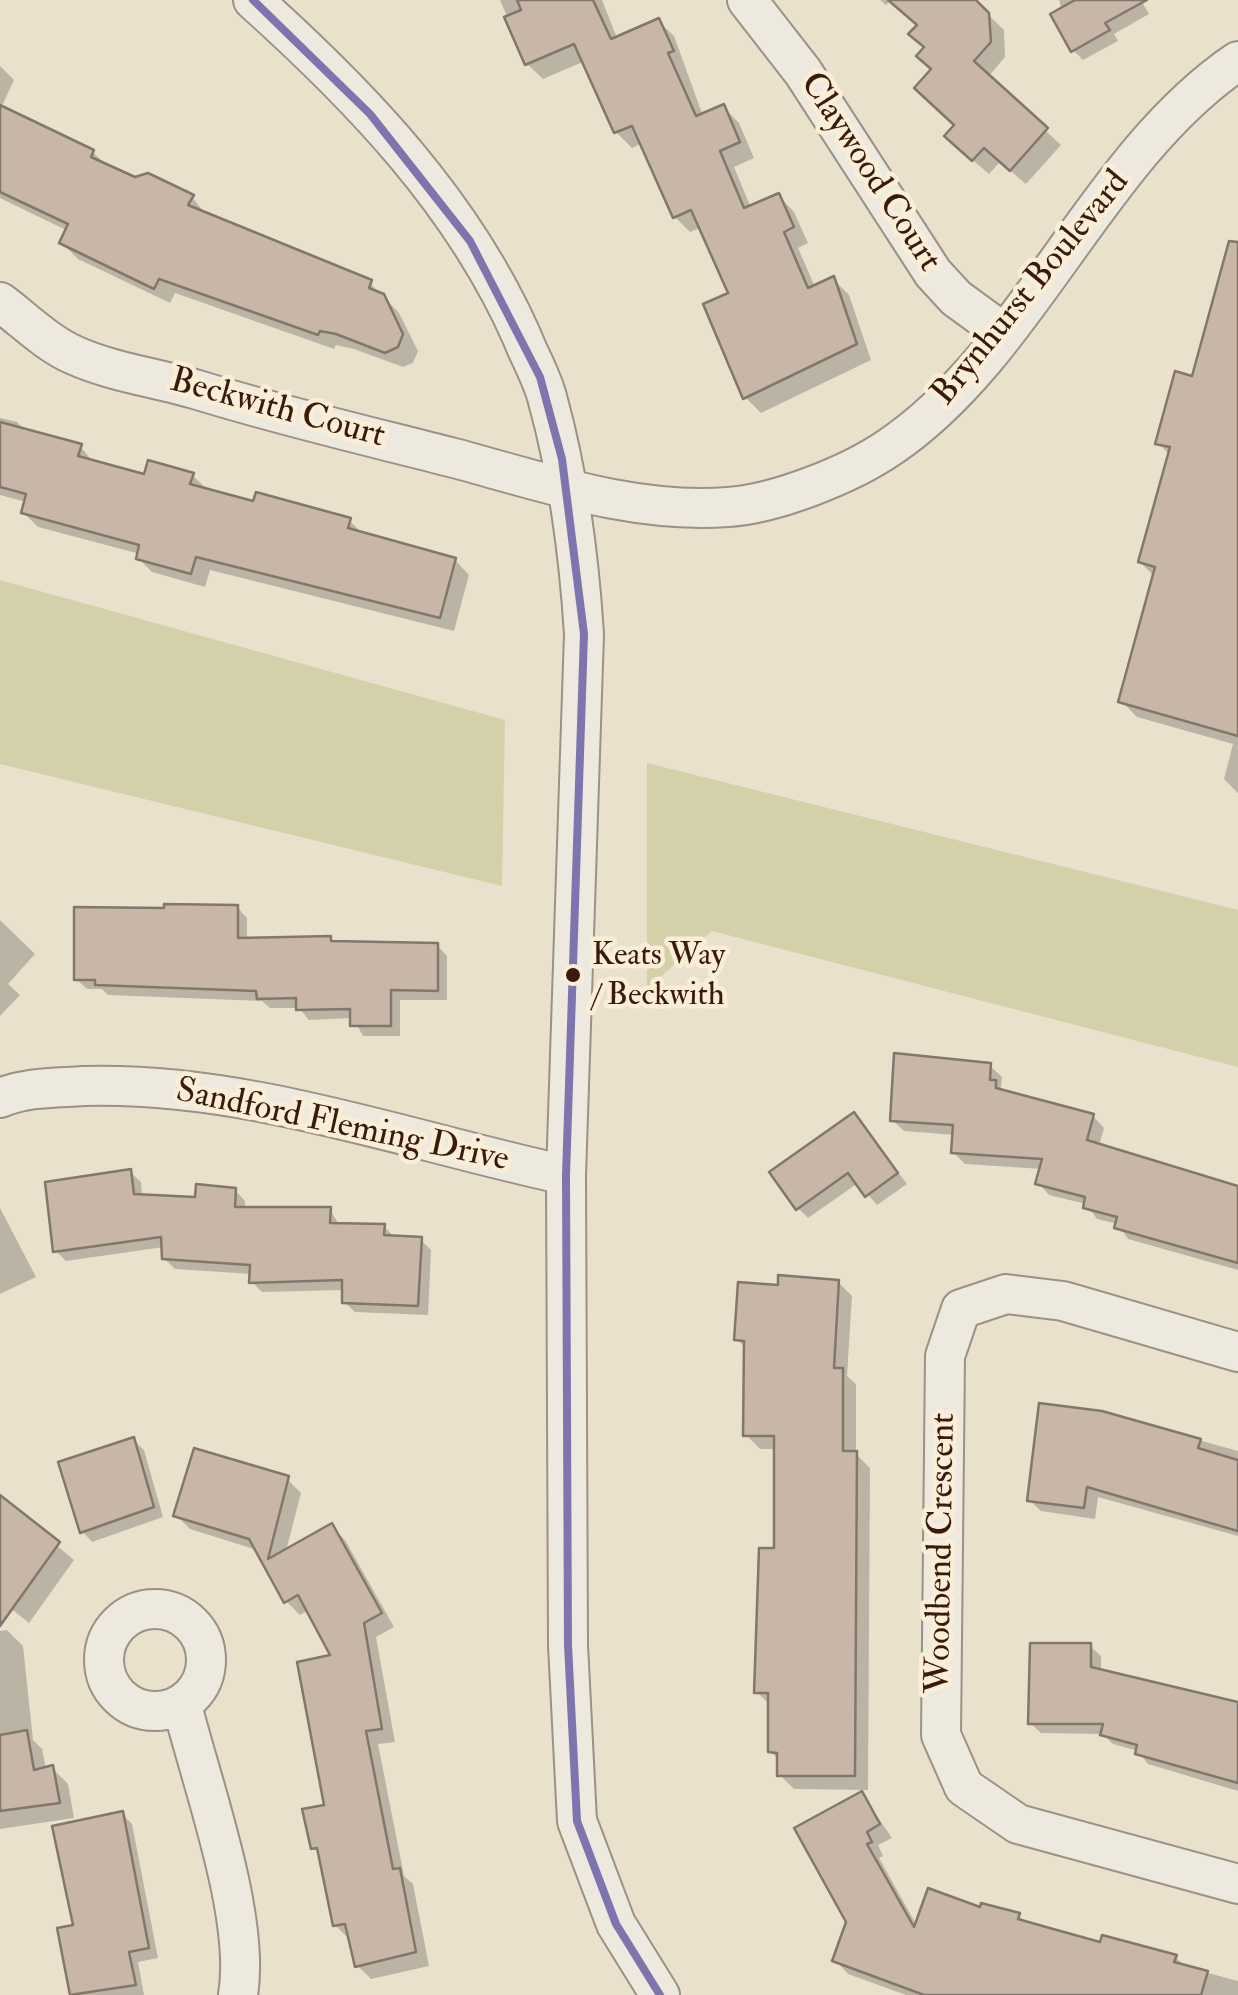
<!DOCTYPE html>
<style>
body{margin:0}
canvas{display:block;background:#eae1cd}
</style>
<canvas width="1238" height="1995"></canvas>
<script>
const g = document.querySelector('canvas').getContext('2d');
g.lineJoin = 'round';
function paint(path, color) { g.fillStyle = color; g.fill(path, 'evenodd'); }
function trace(path, color, width, dash) { g.strokeStyle = color; g.lineWidth = width; g.lineCap = dash ? 'butt' : 'round'; g.setLineDash(dash || []); g.stroke(path); }
function write(font, color, halo, rows, align = 'center') {
  g.font = font + ' "IM FELL Double Pica",serif'; g.lineWidth = 9; g.setLineDash([]); g.textBaseline = 'middle'; g.strokeStyle = halo; g.fillStyle = color; for (const [text, x, y, turn = 0] of rows) {
    g.save(); g.translate(x, y); g.rotate((+turn || 0) * Math.PI / 180); g.textAlign = isNaN(turn) ? turn : align; if (halo) g.strokeText(text, 0, 0); g.fillText(text, 0, 0); g.restore();
  }
}
const green = new Path2D(`
 M 0,580 L 505,720 L 502,886 L 0,764 Z
 M 647,763 L 1238,910 L 1238,1067 L 712,931 L 647,989 Z`);
const shadow = new Path2D(`
 M 500,0 L 602,0 L 617,38 L 658,21 L 674,36 L 703,116 L 723,107 L 739,123 L 754,158 L 734,167 L 751,208 L 779,196 L 794,212 L 808,243 L 798,248 L 815,287 L 833,279 L 849,295 L 871,360 L 761,413 L 746,398 L 732,295 L 702,227 L 690,232 L 675,217 L 642,143 L 632,148 L 616,132 L 585,61 L 543,79 L 527,64 Z
 M 880,0 L 975,2 L 1004,30 L 1005,57 L 988,77 L 1061,145 L 1026,184 L 1000,162 L 989,174 L 962,151 L 919,26 L 890,1 L 886,5 Z
 M 1059,0 L 1141,0 L 1149,14 L 1114,34 L 1118,41 L 1083,60 L 1073,50 Z
 M 0,66 L 14,80 L 1,108 L 93,152 L 108,167 L 135,180 L 147,176 L 193,198 L 207,216 L 370,283 L 399,313 L 418,351 L 413,363 L 403,367 L 354,349 L 336,345 L 334,349 L 175,293 L 170,303 L 78,259 L 62,243 L 68,231 L 0,198 Z
 M 1238,272 L 1238,793 L 1224,779 L 1233,744 L 1137,717 L 1121,701 L 1155,577 L 1140,562 L 1170,455 L 1158,443 L 1193,379 Z
 M 0,418 L 17,422 L 27,432 L 80,446 L 94,463 L 146,477 L 192,475 L 207,489 L 255,504 L 349,520 L 365,536 L 455,560 L 469,575 L 454,631 L 210,570 L 205,587 L 152,572 L 138,558 L 140,554 L 38,527 L 23,512 L 26,502 L 0,495 Z
 M 237,907 L 247,918 L 247,940 L 330,938 L 336,944 L 437,945 L 447,956 L 447,1000 L 400,1000 L 400,1036 L 363,1036 L 353,1018 L 309,1020 L 299,1008 L 270,1008 L 262,1001 L 108,995 L 102,989 L 87,989 L 76,979 Z
 M 0,920 L 35,954 L 8,984 L 20,995 L 0,1016 Z
 M 990,1066 L 1002,1077 L 1001,1088 L 1006,1094 L 1093,1116 L 1104,1128 L 1099,1146 L 1238,1188 L 1238,1270 L 1128,1239 L 1118,1224 L 1097,1219 L 1086,1204 L 1049,1195 L 1038,1183 L 1042,1169 L 965,1164 L 953,1152 L 955,1135 L 904,1131 L 892,1120 Z
 M 854,1115 L 907,1184 L 877,1205 L 858,1183 L 808,1218 L 798,1208 Z
 M 130,1172 L 141,1182 L 142,1197 L 197,1200 L 235,1190 L 245,1201 L 245,1210 L 330,1210 L 340,1226 L 384,1226 L 395,1238 L 421,1240 L 431,1250 L 428,1315 L 355,1312 L 344,1302 L 344,1290 L 262,1292 L 252,1282 L 252,1274 L 175,1269 L 164,1258 L 164,1247 L 66,1261 L 56,1251 Z
 M 0,1208 L 36,1277 L 0,1294 Z
 M 838,1282 L 852,1296 L 847,1376 L 856,1384 L 856,1454 L 870,1468 L 868,1790 L 794,1789 L 780,1775 L 779,1760 L 770,1751 L 771,1706 L 757,1692 L 776,1551 L 776,1449 L 760,1449 L 746,1435 L 746,1349 L 737,1339 L 780,1288 Z
 M 1102,1413 L 1238,1451 L 1238,1536 L 1098,1497 L 1095,1519 L 1041,1511 L 1029,1500 Z
 M 133,1440 L 144,1450 L 163,1517 L 92,1542 L 82,1531 Z
 M 287,1479 L 301,1493 L 286,1551 L 331,1526 L 345,1540 L 394,1627 L 376,1637 L 395,1742 L 378,1744 L 404,1876 L 413,1884 L 429,1966 L 371,1979 L 357,1965 L 349,1939 L 335,1925 L 321,1855 L 314,1848 L 327,1807 L 334,1657 L 309,1610 L 300,1615 L 286,1601 L 257,1550 L 190,1529 L 176,1515 Z
 M 0,1498 L 74,1560 L 29,1623 L 0,1600 Z
 M 7,1630 L 23,1646 L 33,1740 L 42,1749 L 46,1769 L 52,1768 L 68,1784 L 74,1818 L 0,1829 L 0,1631 Z
 M 1090,1646 L 1101,1656 L 1101,1672 L 1238,1705 L 1238,1791 L 1148,1764 L 1138,1751 L 1113,1744 L 1103,1734 L 1041,1733 L 1030,1723 Z
 M 862,1794 L 892,1838 L 878,1845 L 883,1856 L 879,1858 L 917,1926 L 982,1911 L 1018,1915 L 1027,1924 L 1101,1945 L 1175,1957 L 1186,1967 L 1238,1981 L 1238,1995 L 906,1995 L 848,1974 L 835,1960 L 849,1922 Z
 M 122,1814 L 132,1824 L 158,1958 L 138,1962 L 144,1995 L 73,1995 L 60,1930 L 76,1927 Z`);
const building = new Path2D(`
 M 517,0 L 593,0 L 611,39 L 659,18 L 674,51 L 668,53 L 696,116 L 724,104 L 740,142 L 720,151 L 744,208 L 779,193 L 794,227 L 784,232 L 808,288 L 834,276 L 857,344 L 743,399 L 703,304 L 728,293 L 691,210 L 673,218 L 632,126 L 614,133 L 574,44 L 525,65 L 504,17 L 521,10 Z
 M 888,0 L 976,0 L 989,13 L 991,42 L 974,61 L 1048,128 L 1010,171 L 984,148 L 972,161 L 944,136 L 954,125 L 914,88 L 931,69 L 916,56 L 924,47 L 908,34 L 917,25 Z
 M 1075,0 L 1147,0 L 1105,23 L 1110,30 L 1071,52 L 1050,14 Z
 M 0,105 L 94,150 L 91,157 L 135,177 L 148,173 L 194,195 L 188,205 L 372,280 L 369,288 L 384,294 L 403,334 L 398,347 L 385,353 L 336,334 L 320,331 L 318,335 L 159,279 L 154,289 L 59,243 L 68,224 L 0,192 Z
 M 1229,241 L 1238,242 L 1238,736 L 1118,702 L 1155,567 L 1138,562 L 1170,447 L 1155,444 L 1175,371 L 1192,376 Z
 M 0,422 L 82,444 L 78,456 L 144,474 L 148,460 L 194,473 L 190,484 L 253,501 L 256,492 L 351,518 L 348,528 L 456,558 L 440,618 L 196,557 L 191,574 L 136,559 L 139,545 L 21,513 L 26,494 L 0,487 Z
 M 164,904 L 238,905 L 238,938 L 331,936 L 331,941 L 438,943 L 438,991 L 391,990 L 391,1026 L 350,1026 L 350,1009 L 296,1010 L 296,998 L 257,999 L 256,991 L 95,985 L 95,980 L 74,980 L 74,907 L 164,908 Z
 M 894,1053 L 991,1063 L 990,1080 L 996,1080 L 996,1088 L 1094,1114 L 1087,1140 L 1238,1186 L 1238,1263 L 1114,1228 L 1117,1217 L 1083,1208 L 1085,1197 L 1035,1184 L 1042,1159 L 951,1153 L 953,1125 L 890,1121 Z
 M 854,1112 L 898,1173 L 865,1197 L 848,1173 L 796,1210 L 769,1172 Z
 M 131,1169 L 134,1194 L 195,1197 L 196,1184 L 236,1188 L 235,1207 L 331,1207 L 330,1223 L 385,1224 L 384,1235 L 422,1237 L 418,1306 L 342,1303 L 342,1280 L 249,1283 L 250,1265 L 162,1259 L 161,1237 L 53,1252 L 45,1182 Z
 M 778,1275 L 839,1280 L 834,1368 L 843,1368 L 843,1451 L 857,1451 L 855,1776 L 777,1776 L 777,1753 L 768,1752 L 768,1693 L 754,1693 L 759,1548 L 774,1548 L 774,1436 L 743,1436 L 744,1341 L 734,1340 L 738,1282 L 778,1285 Z
 M 1039,1403 L 1102,1411 L 1201,1439 L 1198,1448 L 1238,1460 L 1238,1531 L 1087,1487 L 1084,1508 L 1027,1501 Z
 M 134,1437 L 154,1507 L 80,1533 L 58,1462 Z
 M 194,1448 L 289,1476 L 268,1559 L 332,1523 L 382,1613 L 364,1623 L 382,1729 L 366,1731 L 393,1869 L 400,1868 L 416,1952 L 355,1967 L 345,1924 L 333,1926 L 317,1848 L 311,1849 L 302,1809 L 324,1805 L 297,1662 L 330,1655 L 298,1595 L 284,1603 L 249,1539 L 173,1516 Z
 M 0,1495 L 60,1542 L 0,1626 Z
 M 1030,1643 L 1091,1643 L 1091,1667 L 1238,1702 L 1238,1783 L 1135,1754 L 1137,1745 L 1100,1735 L 1103,1724 L 1028,1724 Z
 M 27,1730 L 34,1770 L 53,1765 L 60,1803 L 0,1811 L 0,1735 Z
 M 862,1791 L 880,1824 L 867,1832 L 872,1842 L 867,1844 L 914,1927 L 928,1888 L 980,1907 L 981,1903 L 1020,1913 L 1018,1919 L 1046,1927 L 1100,1942 L 1102,1935 L 1177,1955 L 1174,1962 L 1208,1971 L 1201,1995 L 924,1995 L 832,1961 L 846,1922 L 794,1828 Z
 M 123,1811 L 149,1948 L 129,1952 L 136,1985 L 70,1995 L 57,1928 L 73,1925 L 52,1826 Z`);
const minor = new Path2D(`
 M 253,0 C 361,97 463,203 522,337 C 530,358 543,379 548,401 C 569,477 579,556 584,634 L 566,1175 L 568,1645 L 577,1821 L 616,1924 L 660,1995
 M 747,0 L 803,72 L 933,273 L 956,298 L 1004,333
 M 0,302 C 23,319 48,344 74,355 C 111,372 158,378 198,390 C 282,416 368,436 454,458 C 544,482 633,514 728,507 C 776,504 851,474 890,447 C 1029,353 1096,157 1238,61
 M 0,1098 C 27,1087 53,1088 83,1086 C 246,1081 408,1141 566,1175
 M 1238,1352 L 1063,1301 L 1006,1294 L 961,1309 L 945,1356 L 941,1735 L 964,1787 L 1018,1824 L 1238,1884
 M104 1660a51 51 0 1 1 102 0a51 51 0 1 1-102 0Z
 M 182,1705 C 202,1785 251,1917 238,1995`);
const bus1 = new Path2D(`
 M 253,0 L 370,114 L 470,241 L 540,377 L 562,459 L 584,634 L 566,1175 L 568,1645 L 577,1821 L 616,1924 L 660,1995`);
const markers = [
 [573,975,9,"#3a1a0e"]
];
const busNames = [
 ["Keats Way",592,957],
 ["/ Beckwith",592,997]
];
const streetNames = [
 ["Claywood Court",869,173,57],
 ["Brynhurst Boulevard",1032,289,-51],
 ["Beckwith Court",277,410,15],
 ["Sandford Fleming Drive",342,1127,12],
 ["Woodbend Crescent",943,1553,-89]
];
paint(green, '#d4d0aa');
paint(shadow, '#0003');
paint(building, '#c8b6a7');
trace(building, '#82776c', 2.5);
trace(minor, '#9b9184', 42);
trace(minor, '#ede9df', 38);
trace(bus1, '#7e74ae', 8);
for (const [x, y, r, color] of markers) { const dot = new Path2D(); dot.arc(x, y, r, 0, 2 * Math.PI); g.fillStyle = color; g.fill(dot); trace(dot, '#faeed6', 4); }
write('32px', '#3a1a0e', '#faeed6', busNames, 'left');
write('35px', '#3a1a0e', '#faeed6', streetNames);
</script>
